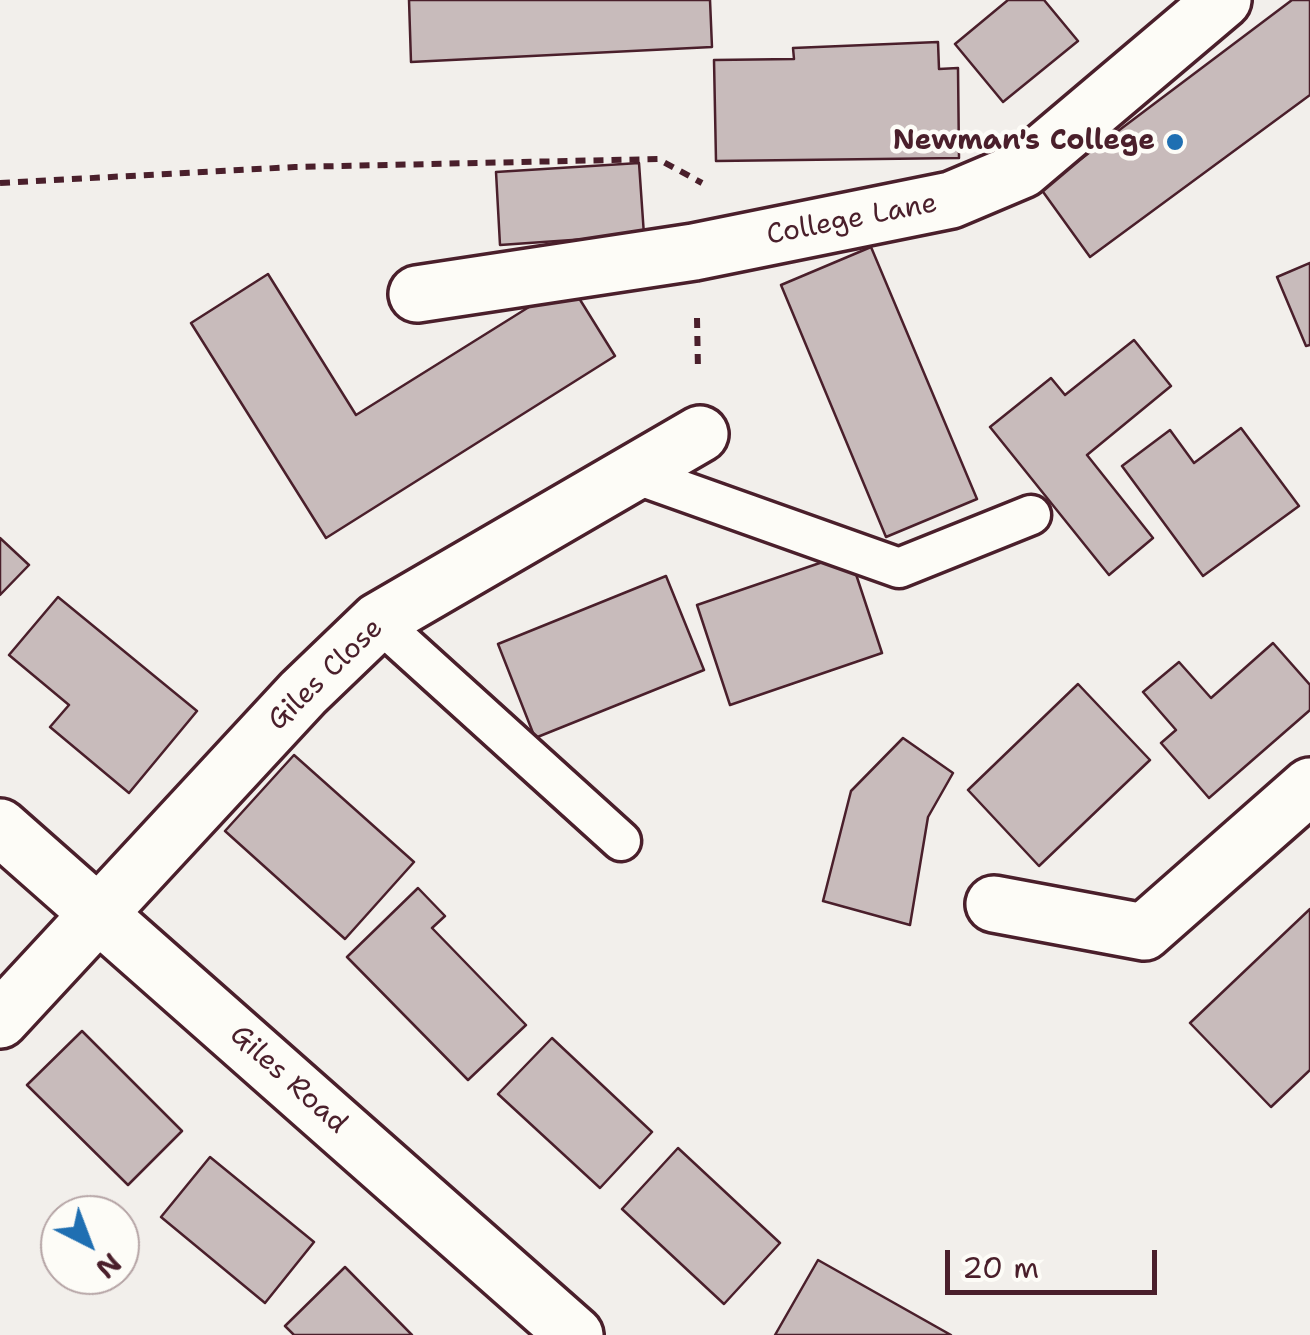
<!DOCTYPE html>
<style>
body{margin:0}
#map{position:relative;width:1310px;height:1335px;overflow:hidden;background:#f2efeb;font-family:"Shantell Sans",sans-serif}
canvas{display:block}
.north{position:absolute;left:40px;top:1195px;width:100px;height:100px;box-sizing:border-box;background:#fdfcf7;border:2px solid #b5a4a5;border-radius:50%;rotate:138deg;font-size:28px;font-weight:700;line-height:40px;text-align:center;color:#4a1f2b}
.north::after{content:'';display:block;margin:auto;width:35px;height:45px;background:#1f6fb2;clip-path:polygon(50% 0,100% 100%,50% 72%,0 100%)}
.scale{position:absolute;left:945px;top:1250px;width:212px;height:45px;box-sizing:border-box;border:5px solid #4a1f2b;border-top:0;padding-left:12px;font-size:30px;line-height:35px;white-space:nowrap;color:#4a1f2b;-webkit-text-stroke:8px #fdfcf7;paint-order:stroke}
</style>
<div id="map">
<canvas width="1310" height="1335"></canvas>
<div class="north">N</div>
<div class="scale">20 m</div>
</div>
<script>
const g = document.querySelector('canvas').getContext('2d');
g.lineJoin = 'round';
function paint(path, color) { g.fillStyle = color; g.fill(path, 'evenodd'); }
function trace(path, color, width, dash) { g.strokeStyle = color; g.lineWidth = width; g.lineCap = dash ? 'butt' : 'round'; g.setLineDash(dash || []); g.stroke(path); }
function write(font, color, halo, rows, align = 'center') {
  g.font = font + ' "Shantell Sans",sans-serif'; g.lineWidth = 9; g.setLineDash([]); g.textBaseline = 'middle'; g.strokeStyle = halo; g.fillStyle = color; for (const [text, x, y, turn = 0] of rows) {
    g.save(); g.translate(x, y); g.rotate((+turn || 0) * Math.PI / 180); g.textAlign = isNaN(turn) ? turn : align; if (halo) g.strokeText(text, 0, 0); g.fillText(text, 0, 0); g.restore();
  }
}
const building = new Path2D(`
 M 409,0 L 710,0 L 712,47 L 411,62 Z
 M 1008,0 L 1044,0 L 1078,41 L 1003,102 L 955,44 Z
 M 1292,0 L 1310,0 L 1310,95 L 1090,257 L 1041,189 Z
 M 938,42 L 939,69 L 958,68 L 959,158 L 716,161 L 714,60 L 794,59 L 793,48 Z
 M 639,163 L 644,235 L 500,245 L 496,172 Z
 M 871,247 L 977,499 L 886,537 L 781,285 Z
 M 1310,263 L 1310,345 L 1306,346 L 1277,277 Z
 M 268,274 L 356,415 L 569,282 L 615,356 L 326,538 L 191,323 Z
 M 1134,340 L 1171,386 L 1087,455 L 1153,538 L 1109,575 L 990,427 L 1051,378 L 1065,395 Z
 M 1241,428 L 1299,506 L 1203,576 L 1122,466 L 1170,430 L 1194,463 Z
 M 0,538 L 29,565 L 0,595 Z
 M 849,553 L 882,653 L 730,705 L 697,605 Z
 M 666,576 L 704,670 L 535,738 L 498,644 Z
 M 58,597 L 197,711 L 129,793 L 50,727 L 69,705 L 9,655 Z
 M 1273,643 L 1310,685 L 1310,710 L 1209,798 L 1161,743 L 1176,730 L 1143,692 L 1179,662 L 1211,698 Z
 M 1078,684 L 1150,760 L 1039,866 L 968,790 Z
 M 903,738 L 953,773 L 928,817 L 910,925 L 823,901 L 851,791 Z
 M 294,755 L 414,862 L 345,939 L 225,831 Z
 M 418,888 L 445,916 L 432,928 L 526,1025 L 468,1080 L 347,957 Z
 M 1310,909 L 1310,1070 L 1271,1107 L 1190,1023 Z
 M 82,1031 L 182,1131 L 128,1185 L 27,1085 Z
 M 552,1038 L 652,1132 L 600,1188 L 498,1094 Z
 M 678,1148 L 780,1243 L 724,1304 L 622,1209 Z
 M 210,1157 L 314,1242 L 265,1303 L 161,1217 Z
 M 818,1260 L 951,1335 L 775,1335 Z
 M 345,1267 L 412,1335 L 294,1335 L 285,1326 Z`);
const path = new Path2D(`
 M 0,183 L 295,167 L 658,159 L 702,183
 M 697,318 L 698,371`);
const lane = new Path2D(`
 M 632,473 L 899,568 L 1031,515
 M 378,621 L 621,841`);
const street = new Path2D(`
 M 417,294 L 694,252 L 951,200 L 1022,170 L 1223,0
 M 0,827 L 575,1335
 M 994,904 L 1144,932 L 1310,786
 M 0,1020 L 303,693 L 378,621 L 700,434`);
const markers = [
 [1175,142,10,"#1f6fb2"]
];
const poiNames = [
 ["Newman's College",1155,142]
];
const streetNames = [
 ["College Lane",852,220,-11],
 ["Giles Close",326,675,-44],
 ["Giles Road",288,1080,42]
];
paint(building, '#c8bbbb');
trace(building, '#4a1f2b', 2.5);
trace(lane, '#4a1f2b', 45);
trace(street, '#4a1f2b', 62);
trace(path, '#4a1f2b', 6, [10, 8]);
trace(lane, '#fdfcf7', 38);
trace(street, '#fdfcf7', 55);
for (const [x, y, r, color] of markers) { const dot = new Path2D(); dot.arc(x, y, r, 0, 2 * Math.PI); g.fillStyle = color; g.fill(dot); trace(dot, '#fdfcf7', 4); }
write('bold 28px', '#4a1f2b', '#fdfcf7', poiNames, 'right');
write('28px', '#4a1f2b', '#fdfcf7', streetNames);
</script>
